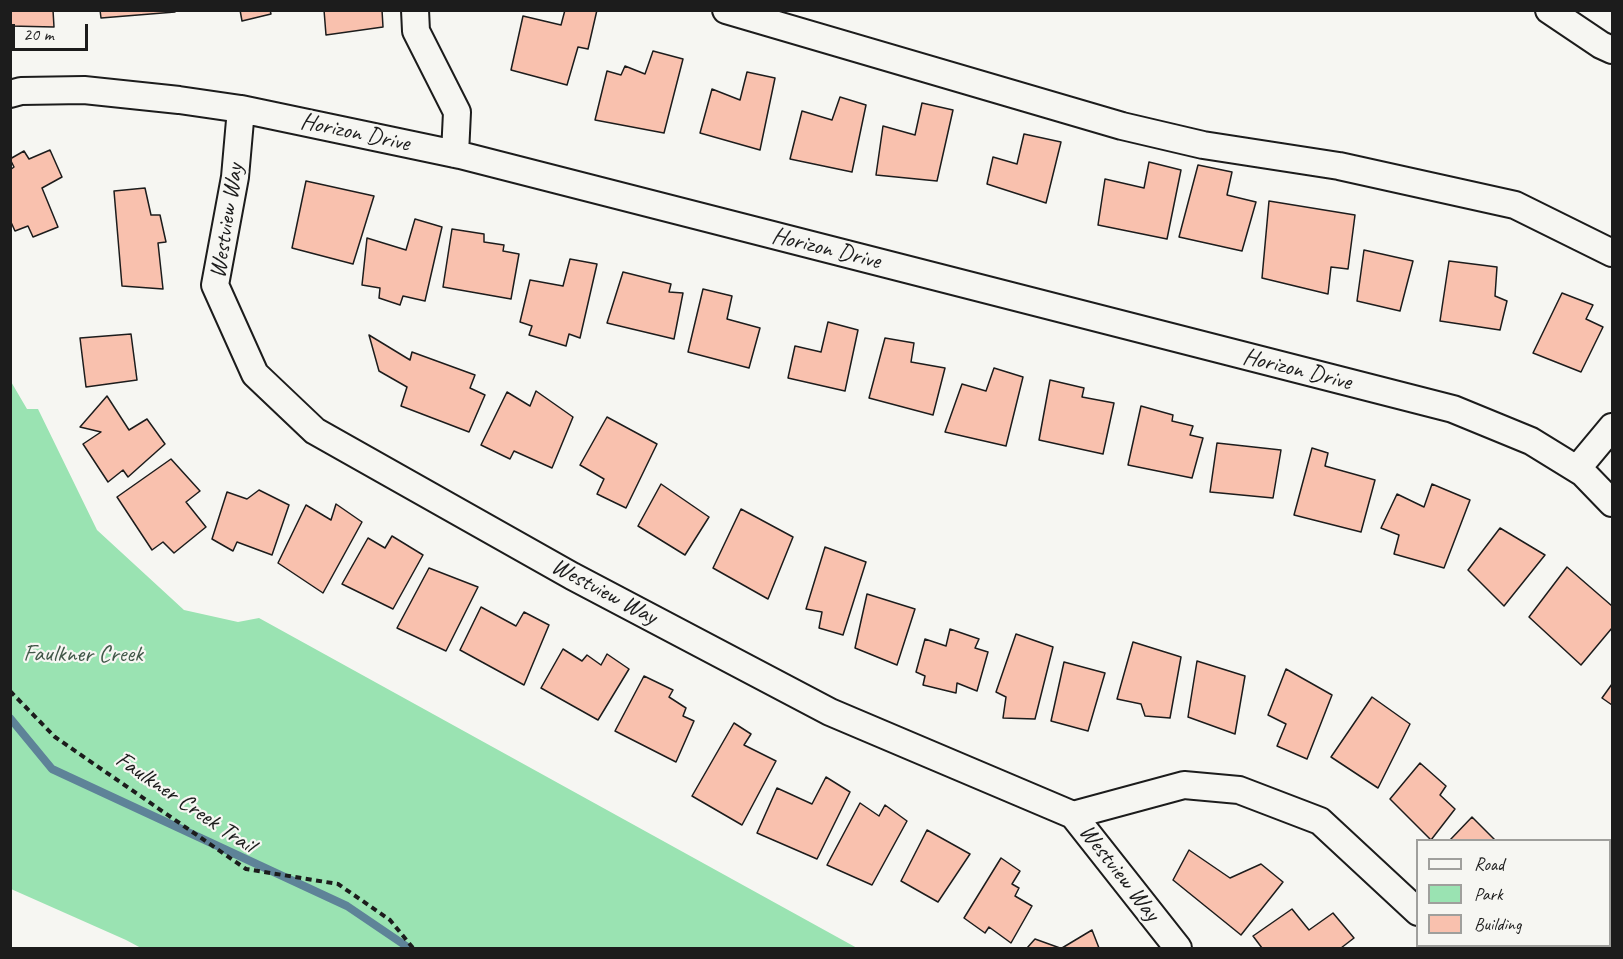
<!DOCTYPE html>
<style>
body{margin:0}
#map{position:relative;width:1623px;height:959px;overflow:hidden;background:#f6f6f2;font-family:Caveat,sans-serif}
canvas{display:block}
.frame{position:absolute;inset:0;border:12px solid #1c1c1c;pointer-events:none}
.legend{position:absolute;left:1416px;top:839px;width:195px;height:108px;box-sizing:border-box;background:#f6f6f2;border:2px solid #9f9f9c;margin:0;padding:8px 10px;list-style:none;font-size:18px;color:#1c1c1c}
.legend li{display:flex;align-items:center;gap:12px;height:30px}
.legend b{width:30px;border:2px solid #9f9f9c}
.scale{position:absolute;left:12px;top:24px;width:76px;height:27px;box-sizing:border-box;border:3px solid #1c1c1c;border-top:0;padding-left:8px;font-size:18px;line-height:21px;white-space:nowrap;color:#1c1c1c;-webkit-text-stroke:4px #f6f6f2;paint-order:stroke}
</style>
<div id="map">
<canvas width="1623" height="959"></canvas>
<div class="frame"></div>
<ul class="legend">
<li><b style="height:8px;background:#f6f6f2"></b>Road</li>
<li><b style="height:16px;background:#9ae3b2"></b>Park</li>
<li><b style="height:16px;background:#f9c1ae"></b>Building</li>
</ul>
<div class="scale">20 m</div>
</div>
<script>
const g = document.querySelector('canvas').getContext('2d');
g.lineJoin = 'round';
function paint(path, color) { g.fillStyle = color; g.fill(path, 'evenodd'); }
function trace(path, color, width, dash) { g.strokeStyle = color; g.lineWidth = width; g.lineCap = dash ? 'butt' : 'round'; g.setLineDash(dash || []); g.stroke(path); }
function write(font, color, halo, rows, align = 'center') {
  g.font = font + ' Caveat,sans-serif'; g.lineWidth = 4.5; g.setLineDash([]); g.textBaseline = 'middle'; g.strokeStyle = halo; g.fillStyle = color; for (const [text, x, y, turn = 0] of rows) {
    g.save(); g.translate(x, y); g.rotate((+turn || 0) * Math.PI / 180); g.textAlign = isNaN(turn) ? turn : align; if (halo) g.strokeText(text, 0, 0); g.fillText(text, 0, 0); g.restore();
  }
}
const green = new Path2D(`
 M 10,380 L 27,409 L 38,409 L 97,530 L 184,610 L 238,622 L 259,618 L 857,948 L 141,948 L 126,940 L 11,889 Z`);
const stream = new Path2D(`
 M 10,718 L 52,769 L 347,906 L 409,948`);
const building = new Path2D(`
 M 10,10 L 53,10 L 54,27 L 10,26 Z
 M 100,10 L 175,10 L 175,12 L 101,18 Z
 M 240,10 L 270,10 L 271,14 L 242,21 Z
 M 324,10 L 382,10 L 383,27 L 326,35 Z
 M 565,10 L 597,10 L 588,49 L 578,47 L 567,85 L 511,70 L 523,16 L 561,25 Z
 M 653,51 L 683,59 L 664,133 L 595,120 L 607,71 L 621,75 L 625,66 L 645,74 Z
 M 747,72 L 775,78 L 760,150 L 700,133 L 712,89 L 740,100 Z
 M 840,97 L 866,105 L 852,172 L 790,159 L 802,111 L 832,120 Z
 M 922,103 L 953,110 L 937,181 L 876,175 L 883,126 L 915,135 Z
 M 1024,134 L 1061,142 L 1046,203 L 987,184 L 993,157 L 1017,164 Z
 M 50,150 L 62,177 L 42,188 L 58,227 L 33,237 L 28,226 L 15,231 L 10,220 L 10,170 L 14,167 L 10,159 L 24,151 L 29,159 Z
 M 1149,162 L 1181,170 L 1167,239 L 1098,225 L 1105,179 L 1144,188 Z
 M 1198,165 L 1232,172 L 1227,195 L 1256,202 L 1242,251 L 1179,237 Z
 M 306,181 L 374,196 L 353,264 L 292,248 Z
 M 145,188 L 151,215 L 160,215 L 166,242 L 158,243 L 163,289 L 122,286 L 114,191 Z
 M 1269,201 L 1355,215 L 1348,269 L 1331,267 L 1328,294 L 1262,278 Z
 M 415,219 L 442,227 L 425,301 L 403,296 L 400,305 L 379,298 L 380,288 L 362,285 L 367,238 L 406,250 Z
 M 452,229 L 484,234 L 484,242 L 504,245 L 503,251 L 519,254 L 511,299 L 443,287 Z
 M 1364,250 L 1413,261 L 1400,311 L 1357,301 Z
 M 570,259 L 597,264 L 580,338 L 569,334 L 566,346 L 529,335 L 532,326 L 520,322 L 530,280 L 563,286 Z
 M 1449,261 L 1497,267 L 1495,296 L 1507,301 L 1500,330 L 1440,321 Z
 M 623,272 L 671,284 L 669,292 L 683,293 L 674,339 L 607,323 Z
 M 703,289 L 732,296 L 727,319 L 760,328 L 749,368 L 688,352 Z
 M 1562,293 L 1593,305 L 1586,319 L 1603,327 L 1581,372 L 1533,353 Z
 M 828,322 L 858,330 L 845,391 L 788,378 L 795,346 L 821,352 Z
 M 131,334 L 137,380 L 86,387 L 80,338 Z
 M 369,335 L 410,360 L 412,352 L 475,375 L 470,388 L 485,395 L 469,432 L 401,406 L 407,387 L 379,371 Z
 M 885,338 L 914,343 L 911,362 L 945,368 L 933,415 L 869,398 Z
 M 994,368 L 1023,377 L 1006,446 L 945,432 L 962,384 L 986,391 Z
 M 1050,380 L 1084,388 L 1082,397 L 1114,403 L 1103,454 L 1039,440 Z
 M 536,391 L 573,417 L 552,468 L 514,451 L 510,459 L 481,445 L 507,392 L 530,406 Z
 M 107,396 L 129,430 L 147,419 L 165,444 L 128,477 L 123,470 L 108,482 L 83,444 L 101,432 L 80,427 Z
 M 1141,406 L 1173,415 L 1172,421 L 1193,426 L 1190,435 L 1203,438 L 1192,478 L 1128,465 Z
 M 607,417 L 657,444 L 626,508 L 597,494 L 604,479 L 580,465 Z
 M 1217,443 L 1281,450 L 1273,498 L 1210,492 Z
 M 1312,448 L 1328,453 L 1325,466 L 1375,480 L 1361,532 L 1294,515 Z
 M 171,459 L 200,491 L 186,502 L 206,527 L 174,553 L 163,542 L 152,550 L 117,497 Z
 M 661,484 L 709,517 L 685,555 L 638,526 Z
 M 1432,484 L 1470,500 L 1444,568 L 1394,554 L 1399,535 L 1381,528 L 1397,494 L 1424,507 Z
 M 259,490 L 289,505 L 272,555 L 237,542 L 233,551 L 212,539 L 227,492 L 247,499 Z
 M 336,504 L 362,522 L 323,593 L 278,563 L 306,505 L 331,520 Z
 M 741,509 L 793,537 L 768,599 L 713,568 Z
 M 1500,528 L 1545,555 L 1504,606 L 1468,570 Z
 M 392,536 L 423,555 L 393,609 L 342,584 L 368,538 L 385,548 Z
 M 825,547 L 866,562 L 843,635 L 819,628 L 822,612 L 806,609 Z
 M 1567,567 L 1612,606 L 1612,628 L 1581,665 L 1529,617 Z
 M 429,568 L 478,587 L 446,651 L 397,628 Z
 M 867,594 L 915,609 L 897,665 L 855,648 Z
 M 481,607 L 516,626 L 524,612 L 549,625 L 524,685 L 460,650 Z
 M 950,629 L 979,639 L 975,648 L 988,652 L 977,691 L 957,683 L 956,693 L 923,685 L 925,676 L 916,672 L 925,639 L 946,646 Z
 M 1016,634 L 1053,647 L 1035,719 L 1003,718 L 1006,697 L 996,692 Z
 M 1133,642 L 1181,657 L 1170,718 L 1145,716 L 1141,704 L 1117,699 Z
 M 563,649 L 582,661 L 587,655 L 601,665 L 607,654 L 629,669 L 598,720 L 541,688 Z
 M 1197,661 L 1245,676 L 1235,734 L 1188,717 Z
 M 1064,662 L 1105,673 L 1088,731 L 1051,721 Z
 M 1286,669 L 1332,695 L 1307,759 L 1277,746 L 1286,724 L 1268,715 Z
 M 644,676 L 673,690 L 669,697 L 686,708 L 683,716 L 694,721 L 676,762 L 615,731 Z
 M 1612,684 L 1612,705 L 1602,698 Z
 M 1372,697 L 1410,724 L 1378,788 L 1331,757 Z
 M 734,723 L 751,734 L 744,745 L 776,761 L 742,825 L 692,796 Z
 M 1420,763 L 1446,786 L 1440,795 L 1455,809 L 1431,840 L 1390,799 Z
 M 826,777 L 850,792 L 817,859 L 757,833 L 777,788 L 812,804 Z
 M 860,803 L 879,816 L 885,805 L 907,821 L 872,885 L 827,865 Z
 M 1472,817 L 1495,840 L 1450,840 Z
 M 927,830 L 970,854 L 938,902 L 901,881 Z
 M 1189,850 L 1230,878 L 1261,864 L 1283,882 L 1241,935 L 1173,880 Z
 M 1001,858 L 1020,871 L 1012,884 L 1019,888 L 1015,896 L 1032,906 L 1011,943 L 989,927 L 985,933 L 964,918 Z
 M 1292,909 L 1309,930 L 1333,913 L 1354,938 L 1341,948 L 1262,948 L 1253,936 Z
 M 1092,930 L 1099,948 L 1062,948 Z
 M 1035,939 L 1060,948 L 1027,948 Z
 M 1539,946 L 1596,946 L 1599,948 L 1537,948 Z`);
const path = new Path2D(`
 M 10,691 L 55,737 L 246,869 L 338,884 L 390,920 L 413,948`);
const minor = new Path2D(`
 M 415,10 L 416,31 L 457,112 L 455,154
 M 726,10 L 1122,126 L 1203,145 L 1339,166 L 1515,205 L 1612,253
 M 1549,10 L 1601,45 L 1612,50
 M 10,94 L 21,91 L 84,90 L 179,100 L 241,109 L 460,155 L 1453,409 L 1531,441 L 1583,473 L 1612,503
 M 241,109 L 235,177 L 215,285 L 255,374 L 315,431 L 572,576 L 830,712 L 1073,815 L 1178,948
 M 1577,469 L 1612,427
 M 1073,815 L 1184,785 L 1239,790 L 1320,821 L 1418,912
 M 1451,946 L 1454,948`);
const streetNames = [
 ["Horizon Drive",355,133,12],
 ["Westview Way",227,221,-81],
 ["Horizon Drive",826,249,14],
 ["Horizon Drive",1297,370,14],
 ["Westview Way",604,592,28],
 ["Faulkner Creek Trail",185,803,34],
 ["Westview Way",1119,873,52]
];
const parkNames = [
 ["Faulkner Creek",83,655]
];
paint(green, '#9ae3b2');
trace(stream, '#5e8398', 8);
paint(building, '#f9c1ae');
trace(building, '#1c1c1c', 1.5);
trace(minor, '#1c1c1c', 30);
trace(path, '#1c1c1c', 4, [6, 4.5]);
trace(minor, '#f6f6f2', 26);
write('24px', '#1c1c1c', '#f6f6f2', streetNames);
write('24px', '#425849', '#f6f6f2', parkNames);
</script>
